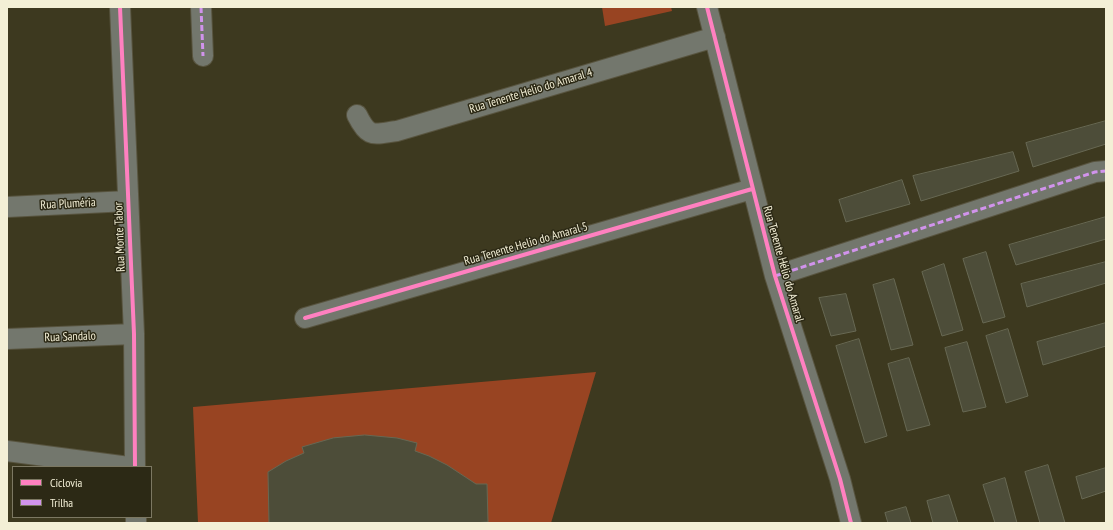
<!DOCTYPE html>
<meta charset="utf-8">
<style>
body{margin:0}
#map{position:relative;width:1113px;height:530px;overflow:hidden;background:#3d391f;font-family:"PT Sans Narrow",sans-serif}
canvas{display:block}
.frame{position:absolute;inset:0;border:8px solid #f3efd6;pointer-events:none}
.legend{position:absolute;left:12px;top:466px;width:140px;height:52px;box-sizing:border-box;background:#2c2915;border:1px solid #7c7862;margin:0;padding:5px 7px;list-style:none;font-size:12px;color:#f3efd6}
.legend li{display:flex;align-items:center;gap:8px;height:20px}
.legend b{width:20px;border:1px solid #7c7862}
</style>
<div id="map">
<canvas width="1113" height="530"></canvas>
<div class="frame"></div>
<ul class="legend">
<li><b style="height:5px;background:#ff80c0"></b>Ciclovia</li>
<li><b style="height:5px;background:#d193ec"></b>Trilha</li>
</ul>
</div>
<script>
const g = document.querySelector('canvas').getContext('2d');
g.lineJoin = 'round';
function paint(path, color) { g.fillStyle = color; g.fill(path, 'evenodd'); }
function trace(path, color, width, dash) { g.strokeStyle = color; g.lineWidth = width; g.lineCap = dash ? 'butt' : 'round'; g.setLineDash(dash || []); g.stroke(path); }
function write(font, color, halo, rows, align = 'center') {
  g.font = font + ' "PT Sans Narrow",sans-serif'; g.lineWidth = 3; g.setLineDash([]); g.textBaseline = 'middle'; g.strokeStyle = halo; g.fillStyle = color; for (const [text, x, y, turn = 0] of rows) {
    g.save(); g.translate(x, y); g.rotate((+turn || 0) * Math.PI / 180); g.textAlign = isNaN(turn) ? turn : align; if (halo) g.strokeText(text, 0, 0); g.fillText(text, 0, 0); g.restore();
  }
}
const green = new Path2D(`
 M 602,7 L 671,7 L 672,11 L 605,26 Z
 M 596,372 L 551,523 L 198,523 L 193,407 Z`);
const building = new Path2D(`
 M 1106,121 L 1106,144 L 1033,167 L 1026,143 Z
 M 1013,152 L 1019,171 L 921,201 L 913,176 Z
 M 902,180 L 910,204 L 846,222 L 839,200 Z
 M 1106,217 L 1106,239 L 1016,265 L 1009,245 Z
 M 986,252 L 1005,317 L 983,323 L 963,259 Z
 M 1106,262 L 1106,283 L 1027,307 L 1021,284 Z
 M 944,264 L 963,330 L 942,336 L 922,272 Z
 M 894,279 L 913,345 L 891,350 L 873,285 Z
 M 846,294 L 856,331 L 831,336 L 819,298 Z
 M 1106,323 L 1106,346 L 1043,365 L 1037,342 Z
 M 1008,329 L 1028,396 L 1006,403 L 986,336 Z
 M 859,339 L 887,436 L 865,443 L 836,346 Z
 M 967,342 L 986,407 L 963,412 L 945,348 Z
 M 909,358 L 930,425 L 907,431 L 888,364 Z
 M 365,435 L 397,438 L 417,443 L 415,451 L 429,456 L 447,465 L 476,484 L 487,484 L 488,522 L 472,523 L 269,523 L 268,472 L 286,461 L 304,453 L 302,447 L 333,438 Z
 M 1048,465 L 1065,523 L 1040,523 L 1025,472 Z
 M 1106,468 L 1106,491 L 1082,499 L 1076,477 Z
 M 1005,478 L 1017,523 L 995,523 L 983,485 Z
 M 949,495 L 958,523 L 933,523 L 927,501 Z
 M 906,507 L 911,523 L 888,523 L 885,513 Z`);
const minor = new Path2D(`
 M 120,7 L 134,334 L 135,467
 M 201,7 L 203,56
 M 707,7 L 775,276 L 840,479 L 851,523
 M 357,115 C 369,139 373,134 397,131 L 715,37
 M 7,207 L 128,201
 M 775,276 L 1095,172 L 1106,171
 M 305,318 L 752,189
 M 7,339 L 134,334
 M 7,451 L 129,467
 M 136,517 L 136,523`);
const quiet = new Path2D(`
 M 201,7 L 203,56
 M 775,276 L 1095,172 L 1106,171`);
const cycleway = new Path2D(`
 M 120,7 L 134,334 L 135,467
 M 707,7 L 775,276 L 840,479 L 851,523
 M 305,318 L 752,189`);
const streetNames = [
 ["Rua Tenente Helio do Amaral 4",531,91,-17],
 ["Rua Pluméria",68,204,-3],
 ["Rua Monte Tabor",120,237,-92],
 ["Rua Tenente Helio do Amaral 5",526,244,-16],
 ["Rua Tenente Hélio do Amaral",783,264,74],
 ["Rua Sandalo",70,337,-2]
];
paint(green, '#984422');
paint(building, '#4d4d39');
trace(building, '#676853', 1);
trace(minor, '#58543f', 22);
trace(minor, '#73776d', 20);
trace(quiet, '#d193ec', 3, [6, 3]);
trace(cycleway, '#ff80c0', 4);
write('12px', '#f3efd6', '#2c2915', streetNames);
</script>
